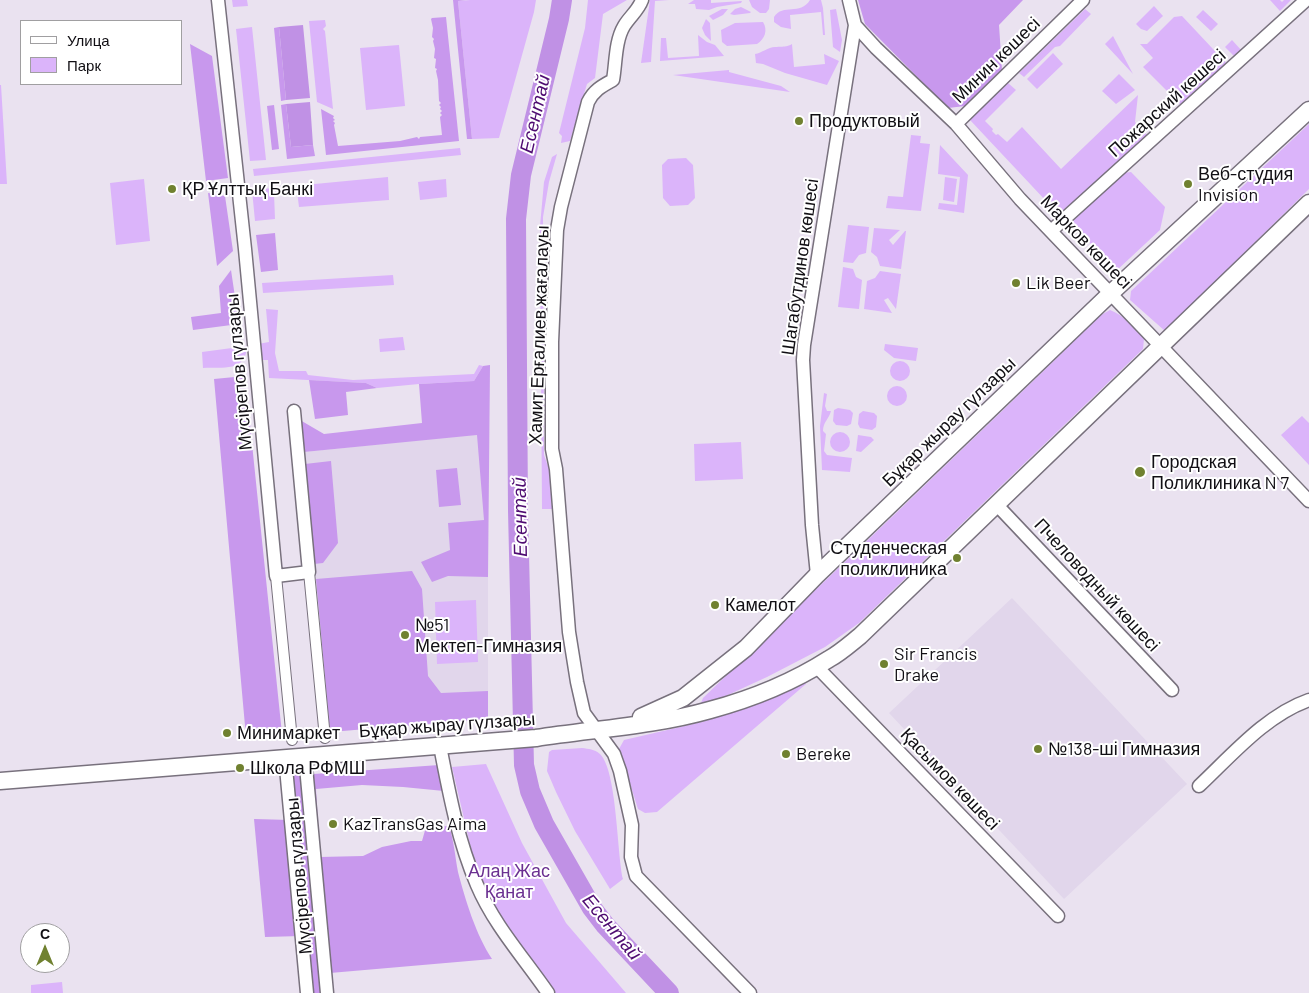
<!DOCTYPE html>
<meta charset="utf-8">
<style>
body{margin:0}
#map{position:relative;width:1309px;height:993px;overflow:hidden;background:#eae2f0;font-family:Barlow,sans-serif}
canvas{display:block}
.legend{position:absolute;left:20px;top:20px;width:162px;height:65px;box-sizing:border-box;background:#fff;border:1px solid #a09fa1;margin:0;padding:6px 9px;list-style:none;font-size:15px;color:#110f14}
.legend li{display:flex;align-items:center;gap:10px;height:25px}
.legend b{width:25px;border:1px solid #a09fa1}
.north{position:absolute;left:20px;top:923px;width:50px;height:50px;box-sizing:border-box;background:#fff;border:1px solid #a09fa1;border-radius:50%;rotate:0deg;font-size:14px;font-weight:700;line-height:20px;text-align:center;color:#110f14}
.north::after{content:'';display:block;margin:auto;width:18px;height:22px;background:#708130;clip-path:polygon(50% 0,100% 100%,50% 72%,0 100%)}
</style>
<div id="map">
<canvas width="1309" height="993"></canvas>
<ul class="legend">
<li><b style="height:6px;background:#fff"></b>Улица</li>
<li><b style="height:14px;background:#dbb4fa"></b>Парк</li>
</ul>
<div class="north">С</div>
</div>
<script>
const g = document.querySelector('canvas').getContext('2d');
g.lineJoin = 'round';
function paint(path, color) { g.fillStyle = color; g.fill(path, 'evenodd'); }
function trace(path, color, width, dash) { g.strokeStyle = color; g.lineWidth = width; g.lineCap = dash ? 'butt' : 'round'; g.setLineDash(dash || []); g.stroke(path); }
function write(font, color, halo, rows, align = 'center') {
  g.font = font + ' Barlow,sans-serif'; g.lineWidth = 4; g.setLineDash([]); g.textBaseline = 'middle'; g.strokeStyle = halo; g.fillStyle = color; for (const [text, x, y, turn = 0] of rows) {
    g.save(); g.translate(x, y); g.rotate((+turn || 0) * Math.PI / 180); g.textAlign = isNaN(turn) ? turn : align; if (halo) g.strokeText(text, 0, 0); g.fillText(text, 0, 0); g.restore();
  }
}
const built = new Path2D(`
 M 488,433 L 488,719 L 330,732 L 304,452 Z
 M 1012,598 L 1187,784 L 1064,899 L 889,713 Z`);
const green = new Path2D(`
 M 232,0 L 247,0 L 248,6 L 233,7 Z
 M 470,0 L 536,0 L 534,12 L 499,138 L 472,139 L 458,1 Z
 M 588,0 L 627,0 L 603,14 L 595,78 L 587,84 L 570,141 L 561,143 L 562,136 L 559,133 L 585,28 Z
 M 650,0 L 669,0 L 655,1 L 651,62 L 641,63 Z
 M 694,0 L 711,0 L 711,3 L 742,1 L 741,3 L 717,7 L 709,10 L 696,9 L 695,4 L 688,4 Z
 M 749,0 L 770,0 L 769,9 L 766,13 L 760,13 L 752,7 Z
 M 810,0 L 821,0 L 823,8 L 825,35 L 823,35 L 821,12 L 790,15 L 791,29 L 781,27 L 774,22 L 774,17 C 783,3 800,16 810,0 Z
 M 1270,0 L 1280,0 L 1282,2 L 1284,0 L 1291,0 L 1280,11 Z
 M 1154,6 L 1163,16 L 1147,31 L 1141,29 L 1136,24 Z
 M 741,7 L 751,12 L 750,13 L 734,15 L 730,14 L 735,9 Z
 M 722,9 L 728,9 L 723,15 L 713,20 L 709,16 Z
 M 836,9 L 842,40 L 840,52 L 833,47 L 830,10 Z
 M 1085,9 L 1091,14 L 1060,46 L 1055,47 L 1024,77 L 1019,73 Z
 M 1203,10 L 1218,24 L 1211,31 L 1196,17 Z
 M 1182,16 L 1228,65 L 1183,107 L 1143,67 L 1153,58 L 1140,44 L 1147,44 L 1174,17 Z
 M 706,19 L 710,23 L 711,41 L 705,35 L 702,28 Z
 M 325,20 L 326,26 L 323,29 L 325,31 L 333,109 L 317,102 L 309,21 Z
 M 763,22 C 768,30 765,39 757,44 L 727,46 L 722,42 L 721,30 L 735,23 Z
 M 252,27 L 266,160 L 250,161 L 236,29 Z
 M 698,35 L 707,42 L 715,45 L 724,56 L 660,61 L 661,38 L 666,38 L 668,58 L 699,56 Z
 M 1113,36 L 1133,74 L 1105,44 Z
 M 1232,40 L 1242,51 L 1236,58 L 1225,47 Z
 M 792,44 L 794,67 L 825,64 L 824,54 L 839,61 L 827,85 L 785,73 L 763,64 L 756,63 L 755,54 C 762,53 768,47 775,47 C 782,46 785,48 792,44 Z
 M 399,45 L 405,106 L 366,110 L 360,48 Z
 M 1053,53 L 1063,64 L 1037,89 L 1027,79 Z
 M 729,70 L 729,72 L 781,86 L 790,92 L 673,75 Z
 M 1119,74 L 1135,90 L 1116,104 L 1102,91 Z
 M 1008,83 L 1016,90 L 985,121 L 993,129 L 992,131 L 996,135 L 998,134 L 1007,142 L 1022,127 L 1061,169 L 1138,95 L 1135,122 L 1148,136 L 1062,218 L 970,120 Z
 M 0,85 L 1,85 L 7,184 L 0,184 Z
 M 1309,124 L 1309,189 L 1165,331 L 1130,300 L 1131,291 Z
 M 911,135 L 921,136 L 920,143 L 930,144 L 921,211 L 886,208 L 888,196 L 903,197 Z
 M 940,145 L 968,175 L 964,213 L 938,209 L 939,203 L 957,205 L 960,177 L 938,174 Z
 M 460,148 L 461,155 L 254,176 L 253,169 Z
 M 557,154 L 549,182 L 543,217 L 544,455 L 549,469 L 552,509 L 542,509 L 540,226 L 544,182 L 552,157 Z
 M 686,158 L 693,165 L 695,198 L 688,205 L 670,206 L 663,198 L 662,165 L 668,159 Z
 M 1131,172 L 1165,207 L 1160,230 L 1115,272 L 1072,222 L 1122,173 Z
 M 388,177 L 389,200 L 299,207 L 297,191 L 274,193 L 275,219 L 255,221 L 252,190 Z
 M 945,177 L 957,179 L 954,202 L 943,200 Z
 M 144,179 L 150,241 L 116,245 L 110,183 Z
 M 446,179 L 447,197 L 420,200 L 418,182 Z
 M 848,225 L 869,227 L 866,253 L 859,255 L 853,263 L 843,262 Z
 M 874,228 L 900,230 L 889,240 L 893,245 L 905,231 L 906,231 L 901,269 L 880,266 L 877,257 L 871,252 Z
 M 843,267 L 853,269 L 856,277 L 862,280 L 859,309 L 838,307 Z
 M 880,271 L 901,274 L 896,309 L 888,298 L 884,300 L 892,313 L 864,309 L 867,281 L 875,278 Z
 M 393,275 L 394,285 L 263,293 L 262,283 Z
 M 266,309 L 278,310 L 275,353 L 279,371 L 306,371 L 308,375 L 353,380 L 474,374 L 479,365 L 483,366 L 474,381 L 419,384 L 377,388 L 366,383 L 269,378 L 268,360 L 259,360 L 258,344 L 269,342 Z
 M 1110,310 C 1123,315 1136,328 1144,339 L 1143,349 L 859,623 L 825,647 L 767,677 L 706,705 L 701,703 L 703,698 C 836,570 969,444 1101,315 Z
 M 403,337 L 405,350 L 380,352 L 379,339 Z
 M 885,344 L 918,348 L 916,361 L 894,358 L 884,350 Z
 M 247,346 C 246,372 223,367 203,368 L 202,352 Z
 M890 371a10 10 0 1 1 20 0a10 10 0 1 1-20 0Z
 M887 396a10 10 0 1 1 20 0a10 10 0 1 1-20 0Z
 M 824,393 L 827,394 L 825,406 L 827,411 L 831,411 C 829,419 823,422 823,431 L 826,434 L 824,451 L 827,455 L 852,458 L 850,472 L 822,470 L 820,426 Z
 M 838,408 L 850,410 L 853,413 L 851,424 L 847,426 L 836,425 L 833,421 L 834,410 Z
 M 863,411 L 874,413 L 877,416 L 876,427 L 872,430 L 860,428 L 858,424 L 859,414 Z
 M 1302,416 L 1309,423 L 1309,465 L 1281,435 Z
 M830 442a10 10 0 1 1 20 0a10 10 0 1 1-20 0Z
 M 858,435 L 871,437 L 874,440 L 861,452 L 856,451 Z
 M 741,442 L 743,479 L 695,481 L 694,444 Z
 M 476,600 L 478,662 L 437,664 L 435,602 Z
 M 804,682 L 806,684 L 657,812 L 645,813 L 638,809 L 619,749 L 624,740 L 702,722 L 763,702 Z
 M 582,748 C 589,749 594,749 600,754 C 617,770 617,853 623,879 L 610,889 L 575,831 L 556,792 L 547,771 L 549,752 L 552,750 Z
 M 486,764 L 522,843 L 566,923 L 626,993 L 550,993 L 477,886 L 473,857 L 452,767 Z
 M 62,982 L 63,993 L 31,993 L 31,985 Z`);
const forest = new Path2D(`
 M 453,0 L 466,0 L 458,1 L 472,139 L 467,139 Z
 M 858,0 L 1023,0 L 999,25 L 1002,70 L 965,106 L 948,108 L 865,24 Z
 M 446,17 L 459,141 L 326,155 L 321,109 L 334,116 L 333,118 L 335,120 L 333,121 L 335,123 L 334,125 L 338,146 L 400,141 L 417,137 L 419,139 L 420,137 L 442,135 L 440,117 L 442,115 L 440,113 L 442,111 L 440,109 L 441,107 L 439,105 L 441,103 L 439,101 L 438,80 L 436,71 L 437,69 L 435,68 L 436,59 L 434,58 L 435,49 L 433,41 L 434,39 L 432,37 L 433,28 L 431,19 L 432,18 Z
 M 279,27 L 286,100 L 281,101 L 274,28 Z
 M 190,44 L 212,56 L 228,178 L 206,181 Z
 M 286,104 L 291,147 L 313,145 L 315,156 L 287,159 L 281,105 Z
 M 274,105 L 279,149 L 272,150 L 267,106 Z
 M 208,193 L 225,196 L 233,251 L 217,266 Z
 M 275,233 L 278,270 L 261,272 L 256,235 Z
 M 231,270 L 239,324 L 193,330 L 191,317 L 221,313 L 219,286 Z
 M 490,365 L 488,577 L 448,576 L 432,582 L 421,562 L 450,550 L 448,523 L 484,520 L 477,435 L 304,452 L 300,420 L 324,434 L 422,423 L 419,384 L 474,381 L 483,366 Z
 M 245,376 L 282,734 L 246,737 L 214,379 Z
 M 309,380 L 366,383 L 377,388 L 346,392 L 348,415 L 315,419 Z
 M 331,461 L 338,543 L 323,563 L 314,564 L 305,464 Z
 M 457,468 L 461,505 L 439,507 L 436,470 Z
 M 412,571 L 422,589 L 428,676 L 441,693 L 488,691 L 488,719 L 330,732 L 316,579 Z
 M 439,765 L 444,791 L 403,787 L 362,785 L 316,789 L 320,857 L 363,856 L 382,847 L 411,841 L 422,841 L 426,827 L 449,826 C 454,841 455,856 458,872 C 465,899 476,935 492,959 L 330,973 L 311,776 L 314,774 Z
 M 307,772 L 327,993 L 307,993 L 301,936 L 265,937 L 254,819 L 290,820 L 286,774 Z`);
const water = new Path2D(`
 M 303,25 L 310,98 L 286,100 L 279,27 Z
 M 310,102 L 313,145 L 291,147 L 286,104 Z`);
const river = new Path2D(`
 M 562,0 L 559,19 L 521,175 L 516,219 L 518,511 L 524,765 L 530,791 L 544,824 L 592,908 L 605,925 L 669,993`);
const pedestrian = new Path2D(`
 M 309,572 L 325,738
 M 276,576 L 292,740`);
const minor = new Path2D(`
 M 218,0 L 245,249 L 276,576 L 309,572 L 294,411
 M 642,0 C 638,11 630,16 624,26 C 615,41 616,63 613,80 C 602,86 594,90 588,102 L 561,207 L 557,230 L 552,342 L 552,449 L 556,469 L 569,632 L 577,682 L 584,713 L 614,754 L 620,771 L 632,825 L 631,857 L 636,876 L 750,993
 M 849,0 L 855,25 L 876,48 L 956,124 L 1020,199 L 1309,501
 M 956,124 L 1083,0
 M 1051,231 L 1306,0
 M 996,504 L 1172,690
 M 817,575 L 812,525 L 803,360 L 804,345 L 855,25
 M 817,667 L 1058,916
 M 440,746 C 449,793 458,841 477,885 C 494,925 524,958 548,993
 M 305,756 L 327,993
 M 285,757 L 307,993
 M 1199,786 C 1232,755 1266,715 1309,700`);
const tertiary = new Path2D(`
 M 641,717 L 683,698 L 746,648 L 817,575 L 1111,293 L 1309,110
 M 0,781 L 536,738 C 594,729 654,726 710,710 C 751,699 793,682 829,659 C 840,653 850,644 860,636 L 1309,203`);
const markers = [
 [799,121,5,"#708130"],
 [1188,184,5,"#708130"],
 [172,189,5,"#708130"],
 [1016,283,5,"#708130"],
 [1140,472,6,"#708130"],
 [957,558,5,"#708130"],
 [715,605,5,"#708130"],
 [405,635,5,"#708130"],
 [884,664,5,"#708130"],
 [227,733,5,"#708130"],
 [1038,749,5,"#708130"],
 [786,754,5,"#708130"],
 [240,768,5,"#708130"],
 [333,824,5,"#708130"]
];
const streetNames = [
 ["Минин көшесі",996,60,-44],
 ["Пожарский көшесі",1167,103,-42],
 ["Марков көшесі",1086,242,46],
 ["Шагабутдинов көшесі",800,267,-82],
 ["Хамит Ерғалиев жағалауы",539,335,-88],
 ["Мүсірепов гүлзары",239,372,-95],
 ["Бұқар жырау гүлзары",949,422,-44],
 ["Пчеловодный көшесі",1097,585,47],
 ["Бұқар жырау гүлзары",447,725,-4],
 ["Қасымов көшесі",950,779,46],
 ["Мүсірепов гүлзары",299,876,-95]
];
const poiNames = [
 ["Продуктовый",809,121],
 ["Веб-студия",1198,174],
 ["Invision",1198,195],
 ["ҚР Ұлттық Банкі",182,189],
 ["Lik Beer",1026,283],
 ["Городская",1151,462],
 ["Поликлиника N 7",1151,483],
 ["Студенческая",947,548,"right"],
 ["поликлиника",947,569,"right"],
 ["Камелот",725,605],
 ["№51",415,625],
 ["Мектеп-Гимназия",415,646],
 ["Sir Francis",894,654],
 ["Drake",894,675],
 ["Минимаркет",237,733],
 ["№138-ші Гимназия",1048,749],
 ["Bereke",796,754],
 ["Школа РФМШ",250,768],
 ["KazTransGas Aima",343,824]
];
const parkNames = [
 ["Алаң Жас",509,871],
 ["Қанат",509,892]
];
const waterNames = [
 ["Есентай",535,114,-77],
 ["Есентай",520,517,-91],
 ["Есентай",612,927,50]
];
paint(built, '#e1d6eb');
paint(green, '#dbb4fa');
paint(forest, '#c898ed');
paint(water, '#c091e5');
trace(river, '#c091e5', 20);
trace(pedestrian, '#78717d', 12);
trace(minor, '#78717d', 15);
trace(tertiary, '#78717d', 19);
trace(pedestrian, '#fff', 10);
trace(minor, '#fff', 12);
trace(tertiary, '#fff', 16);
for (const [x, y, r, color] of markers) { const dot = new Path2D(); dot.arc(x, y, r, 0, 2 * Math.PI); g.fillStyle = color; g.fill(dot); trace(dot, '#fff', 2); }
write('18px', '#110f14', '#fff', streetNames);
write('18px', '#110f14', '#fff', poiNames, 'left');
write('18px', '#6b3091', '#fff', parkNames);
write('italic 19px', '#4e0b71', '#fff', waterNames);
</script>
